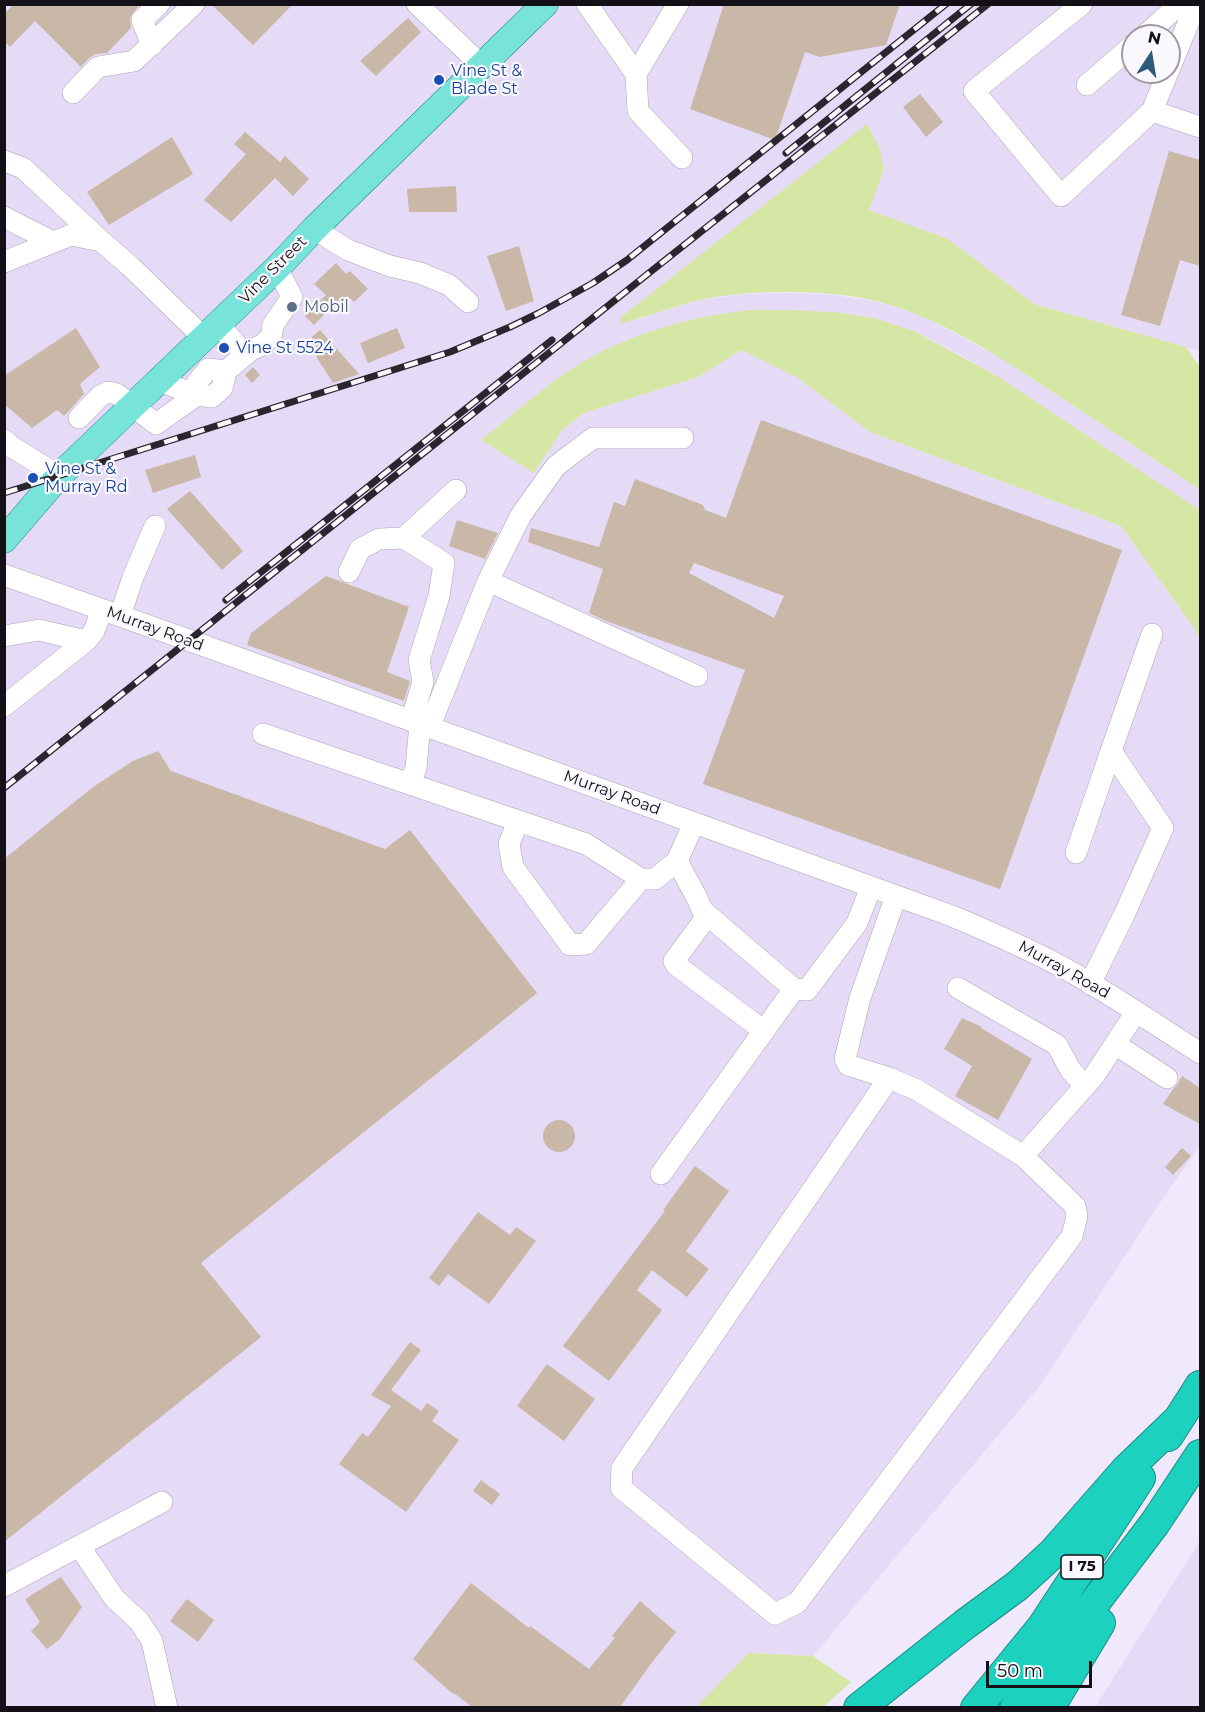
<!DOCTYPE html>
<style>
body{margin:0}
#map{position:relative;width:1205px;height:1712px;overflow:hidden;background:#f0e8fc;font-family:Montserrat,sans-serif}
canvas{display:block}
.frame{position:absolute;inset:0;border:6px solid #131017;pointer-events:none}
.north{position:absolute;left:1121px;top:24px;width:60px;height:60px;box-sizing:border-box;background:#faf8fc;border:2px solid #9e9ba0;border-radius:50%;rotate:12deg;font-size:16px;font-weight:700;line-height:24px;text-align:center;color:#131017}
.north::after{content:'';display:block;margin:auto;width:21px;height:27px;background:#2d5a7a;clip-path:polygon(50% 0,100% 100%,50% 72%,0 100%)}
.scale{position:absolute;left:986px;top:1661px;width:106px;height:27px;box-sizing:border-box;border:3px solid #131017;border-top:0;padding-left:8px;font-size:18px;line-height:21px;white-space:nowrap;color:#131017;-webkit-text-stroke:4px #faf8fc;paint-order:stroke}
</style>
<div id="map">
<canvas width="1205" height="1712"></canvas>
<div class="frame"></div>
<div class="north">N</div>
<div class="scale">50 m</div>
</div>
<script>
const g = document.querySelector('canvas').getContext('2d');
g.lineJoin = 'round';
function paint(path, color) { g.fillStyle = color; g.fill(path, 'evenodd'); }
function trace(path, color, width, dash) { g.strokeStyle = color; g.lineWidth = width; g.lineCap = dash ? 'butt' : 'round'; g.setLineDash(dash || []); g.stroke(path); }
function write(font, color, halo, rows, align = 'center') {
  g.font = font + ' Montserrat,sans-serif'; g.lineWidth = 4.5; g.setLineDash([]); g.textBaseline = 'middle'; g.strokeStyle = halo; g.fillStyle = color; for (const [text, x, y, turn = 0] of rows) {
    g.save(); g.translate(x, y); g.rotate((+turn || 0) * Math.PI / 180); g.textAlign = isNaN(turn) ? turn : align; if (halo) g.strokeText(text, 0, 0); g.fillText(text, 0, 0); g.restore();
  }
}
const built = new Path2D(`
 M 5,5 L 1200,5 L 1200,351 L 1034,304 L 948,239 L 868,210 L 884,170 L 867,125 L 621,317 L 621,324 L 700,300 L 743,294 L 789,293 L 835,295 L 878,302 L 921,315 L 1006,361 L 1200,490 L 1200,510 L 997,376 L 953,351 L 914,331 L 874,318 L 834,312 L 789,310 L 745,311 L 704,317 L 627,340 L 593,356 L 553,382 L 481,440 L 534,473 L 562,430 L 584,413 L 698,377 L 741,350 L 798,378 L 870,432 L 1121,526 L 1194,628 L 1200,640 L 1200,1146 L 1159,1204 L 1041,1384 L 813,1656 L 749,1653 L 696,1707 L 5,1708 ZM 1133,36 L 1169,36 L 1169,72 L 1133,72 Z
 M 1200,1541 L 1200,1707 L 1095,1707 Z`);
const green = new Path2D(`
 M 867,124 L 880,149 L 884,170 L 869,210 L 948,239 L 1034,304 L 1186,347 L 1200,367 L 1200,490 C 1154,459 1107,428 1060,397 C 1004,360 946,320 880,302 C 832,289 748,289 699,300 C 673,307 647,316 621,324 L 621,317 Z
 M 789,310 L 834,312 L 874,318 L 914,331 L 997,376 L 1200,510 L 1200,640 L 1194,628 L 1121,526 L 870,432 L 798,378 L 741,350 L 698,377 L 584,413 L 562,430 L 534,473 L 481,440 C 515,413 556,375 595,355 C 639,332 694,316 743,311 C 758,309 774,310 789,310 Z
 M 749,1653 L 813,1656 L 851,1682 L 823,1707 L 696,1707 Z`);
const building = new Path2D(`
 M 14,4 L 140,4 L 130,17 L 131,28 L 107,53 L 96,54 L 89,58 L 81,67 L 35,21 L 10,47 L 4,41 L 4,14 Z
 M 211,4 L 293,4 L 253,45 Z
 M 724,4 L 900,4 L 886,45 L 820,57 L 805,52 L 775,140 L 690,109 Z
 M 408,18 L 421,32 L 376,76 L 360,61 Z
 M 920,94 L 943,122 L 926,137 L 903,107 Z
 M 245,132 L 280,162 L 285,156 L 309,179 L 293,196 L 275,178 L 231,222 L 204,200 L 246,154 L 234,144 Z
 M 172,137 L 193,174 L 109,225 L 87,192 Z
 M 1169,151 L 1200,160 L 1200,266 L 1180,260 L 1160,326 L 1121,315 Z
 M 456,186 L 457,212 L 409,212 L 407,189 Z
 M 519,246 L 534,301 L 506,311 L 487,256 Z
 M 336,263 L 346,274 L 350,271 L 368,289 L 354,302 L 350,298 L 345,304 L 340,299 L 314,325 L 305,316 L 326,295 L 314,284 Z
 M 76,328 L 100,367 L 80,384 L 84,394 L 67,413 L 64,416 L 57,410 L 32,428 L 4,404 L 4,376 Z
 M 397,328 L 405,348 L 368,363 L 360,343 Z
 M 320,330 L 359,374 L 333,383 L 317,358 L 312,337 Z
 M 253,367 L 260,375 L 252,383 L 245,375 Z
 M 761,420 L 1122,550 L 1000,889 L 703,784 L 745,670 L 606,621 L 589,613 L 603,569 L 528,542 L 531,528 L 599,547 L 614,502 L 625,506 L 635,479 L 703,505 L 705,510 L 726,518 ZM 694,563 L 784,596 L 774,618 L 689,573 Z
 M 195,455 L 201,477 L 153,493 L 145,470 Z
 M 190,491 L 243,551 L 222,570 L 167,509 Z
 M 457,520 L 498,533 L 485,559 L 449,546 Z
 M 326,576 L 409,607 L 387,672 L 410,681 L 404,701 L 247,645 L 251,633 Z
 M 158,751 L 171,771 L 385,849 L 410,830 L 537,993 L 201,1263 L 261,1337 L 4,1542 L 4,859 L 93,787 L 133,761 Z
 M 962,1018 L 982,1027 L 981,1028 L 1032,1059 L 998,1120 L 955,1096 L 972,1066 L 944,1049 Z
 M 1182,1076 L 1200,1088 L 1200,1124 L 1163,1104 L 1173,1089 L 1177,1085 Z
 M543 1136a16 16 0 1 1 32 0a16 16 0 1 1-32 0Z
 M 1182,1148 L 1191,1156 L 1173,1175 L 1165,1167 Z
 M 695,1166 L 729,1191 L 686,1251 L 709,1269 L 687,1297 L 652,1270 L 637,1290 L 662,1310 L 609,1381 L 563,1346 L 665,1211 L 663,1210 Z
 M 478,1212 L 510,1235 L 516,1227 L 536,1241 L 489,1304 L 448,1274 L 439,1286 L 429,1278 Z
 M 410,1342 L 421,1350 L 391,1390 L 421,1411 L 427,1403 L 439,1411 L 432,1421 L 459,1440 L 406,1512 L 339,1464 L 362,1433 L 368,1437 L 391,1406 L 371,1395 Z
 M 547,1364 L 595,1399 L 564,1441 L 517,1406 Z
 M 481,1480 L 500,1494 L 492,1505 L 473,1491 Z
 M 61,1577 L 82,1607 L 60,1639 L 47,1649 L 31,1631 L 40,1622 L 25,1599 Z
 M 471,1583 L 529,1628 L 530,1626 L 589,1669 L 615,1638 L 612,1636 L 640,1601 L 676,1632 L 650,1665 L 620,1707 L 472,1707 L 454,1693 L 453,1694 L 413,1659 Z
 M 187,1599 L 214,1620 L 198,1642 L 170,1621 Z`);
const minor = new Path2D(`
 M 417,4 L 481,65
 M 587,4 L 636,74 L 638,111 L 682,158
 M 1082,4 L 974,91 L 1061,196 L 1152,111
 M 1144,36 L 1180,4
 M 152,45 L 142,20 L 159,4
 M 1169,70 L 1196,4
 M 1168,72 L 1152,111 L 1200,127
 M 636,74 L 678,4
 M 1087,85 L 1133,45
 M 73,93 L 98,67 L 134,61 L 194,4
 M 4,161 L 23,168 L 101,241
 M 4,217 L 53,242
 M 314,229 L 348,250 L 390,266 L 420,273 L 449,285 L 468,302
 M 4,262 L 71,235 L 101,241 L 130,266 L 204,338
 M 218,324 L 246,355
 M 159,381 L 197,395 L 196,384 L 208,369 L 226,371
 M 79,418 L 100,396 L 108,392 L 117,394 L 156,424 L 197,395 L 212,397 L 222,388 L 226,371 L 251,350 L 262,345 L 271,337 L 273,325 L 292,297 L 277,268
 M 4,440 L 12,447 L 59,476
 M 349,572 L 360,549 L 379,539 L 404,538
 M 4,575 L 180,637 L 952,916 C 990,932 1027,948 1064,968 C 1111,994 1155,1024 1200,1053
 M 488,581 L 521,515 L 556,466 L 593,438 L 683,438
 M 120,616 L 133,577 L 155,526
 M 4,636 L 39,630 L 86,641
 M 4,706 L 86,641 L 94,631 L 102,610
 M 411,721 L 423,682 L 419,660 L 439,596 L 444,563 L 404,538 L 456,490
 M 429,728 L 488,581 L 697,676
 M 263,734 L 586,844 L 641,879 L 655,879 L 677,861
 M 410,784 L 416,768 L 420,724
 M 518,821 L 509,844 L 513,867 L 570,945 L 586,944 L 641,879
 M 694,823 L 677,861 L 697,898 L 702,910 L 794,989 L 807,990 L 857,923 L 871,887
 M 1076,853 L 1111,751
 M 896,896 L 860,998 L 845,1059 L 848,1065 L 889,1078 L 917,1090 L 1023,1156 L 1094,1076 L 1136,1012
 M 708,915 L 674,961 L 676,965 L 764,1031
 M 1090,984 L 1124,915 L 1163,828 L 1111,751 L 1152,634
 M 958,988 L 1057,1045 L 1070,1069 L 1084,1086
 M 1115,1044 L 1167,1078
 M 889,1078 L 622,1468 L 621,1488 L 775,1614 L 797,1603 L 1072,1236 L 1077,1216 L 1075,1206 L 1023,1156
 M 661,1174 L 794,989
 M 79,1546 L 115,1599 L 139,1621 L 152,1641 L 167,1708
 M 4,1586 L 162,1502`);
const major = new Path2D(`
 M 4,540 L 59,476 L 277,268 L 314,229 L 545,4`);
const highway = new Path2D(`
 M 1168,1436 L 1200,1386
 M 859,1708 L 964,1625 L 1017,1586 L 1053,1553 L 1126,1470 L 1178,1420
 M 976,1708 L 1043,1626 L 1140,1478
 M 1015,1708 L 1155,1523 L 1200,1455
 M 1049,1708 L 1100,1623`);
const rail = new Path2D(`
 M 786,153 L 971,4
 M 4,493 L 450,352 L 510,327 L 539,313 L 593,283 L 627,260 L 946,4
 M 226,600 L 552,340
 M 4,788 L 654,269 L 988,4`);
const markers = [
 [439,80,6,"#1a4fb4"],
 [292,307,6,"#5c6f8a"],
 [224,348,6,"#1a4fb4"],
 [33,478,6,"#1a4fb4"]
];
const shields = [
 [1082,1567,42]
];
const shieldNames = [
 ["I 75",1082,1567]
];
const transitNames = [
 ["Vine St &",451,71],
 ["Blade St",451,89],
 ["Vine St 5524",236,348],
 ["Vine St &",45,469],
 ["Murray Rd",45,487]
];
const streetNames = [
 ["Vine Street",273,270,-45],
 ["Murray Road",155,629,20],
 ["Murray Road",612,793,20],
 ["Murray Road",1064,970,29]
];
const serviceNames = [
 ["Mobil",304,307]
];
paint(built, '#e6dbf6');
paint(green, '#d6e6a4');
paint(building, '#c9b7a8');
trace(minor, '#aba3b7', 22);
trace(major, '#1a8d84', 27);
trace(highway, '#1a8d84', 32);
trace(minor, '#fff', 21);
trace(major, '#77e3d9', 26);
trace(highway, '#1dd1bf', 30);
trace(rail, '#2a262f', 7);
trace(rail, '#faf8fc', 4.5, [14]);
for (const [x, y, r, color] of markers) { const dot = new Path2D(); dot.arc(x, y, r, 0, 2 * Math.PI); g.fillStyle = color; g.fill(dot); trace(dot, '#faf8fc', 2); }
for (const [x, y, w] of shields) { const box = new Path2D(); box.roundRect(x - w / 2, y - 12, w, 24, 4.5); g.fillStyle = '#faf8fc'; g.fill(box); trace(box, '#131017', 1.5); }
write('bold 15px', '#131017', null, shieldNames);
write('16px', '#164399', '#faf8fc', transitNames, 'left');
write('16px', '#131017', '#faf8fc', streetNames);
write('16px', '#4e5e75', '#faf8fc', serviceNames, 'left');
</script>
